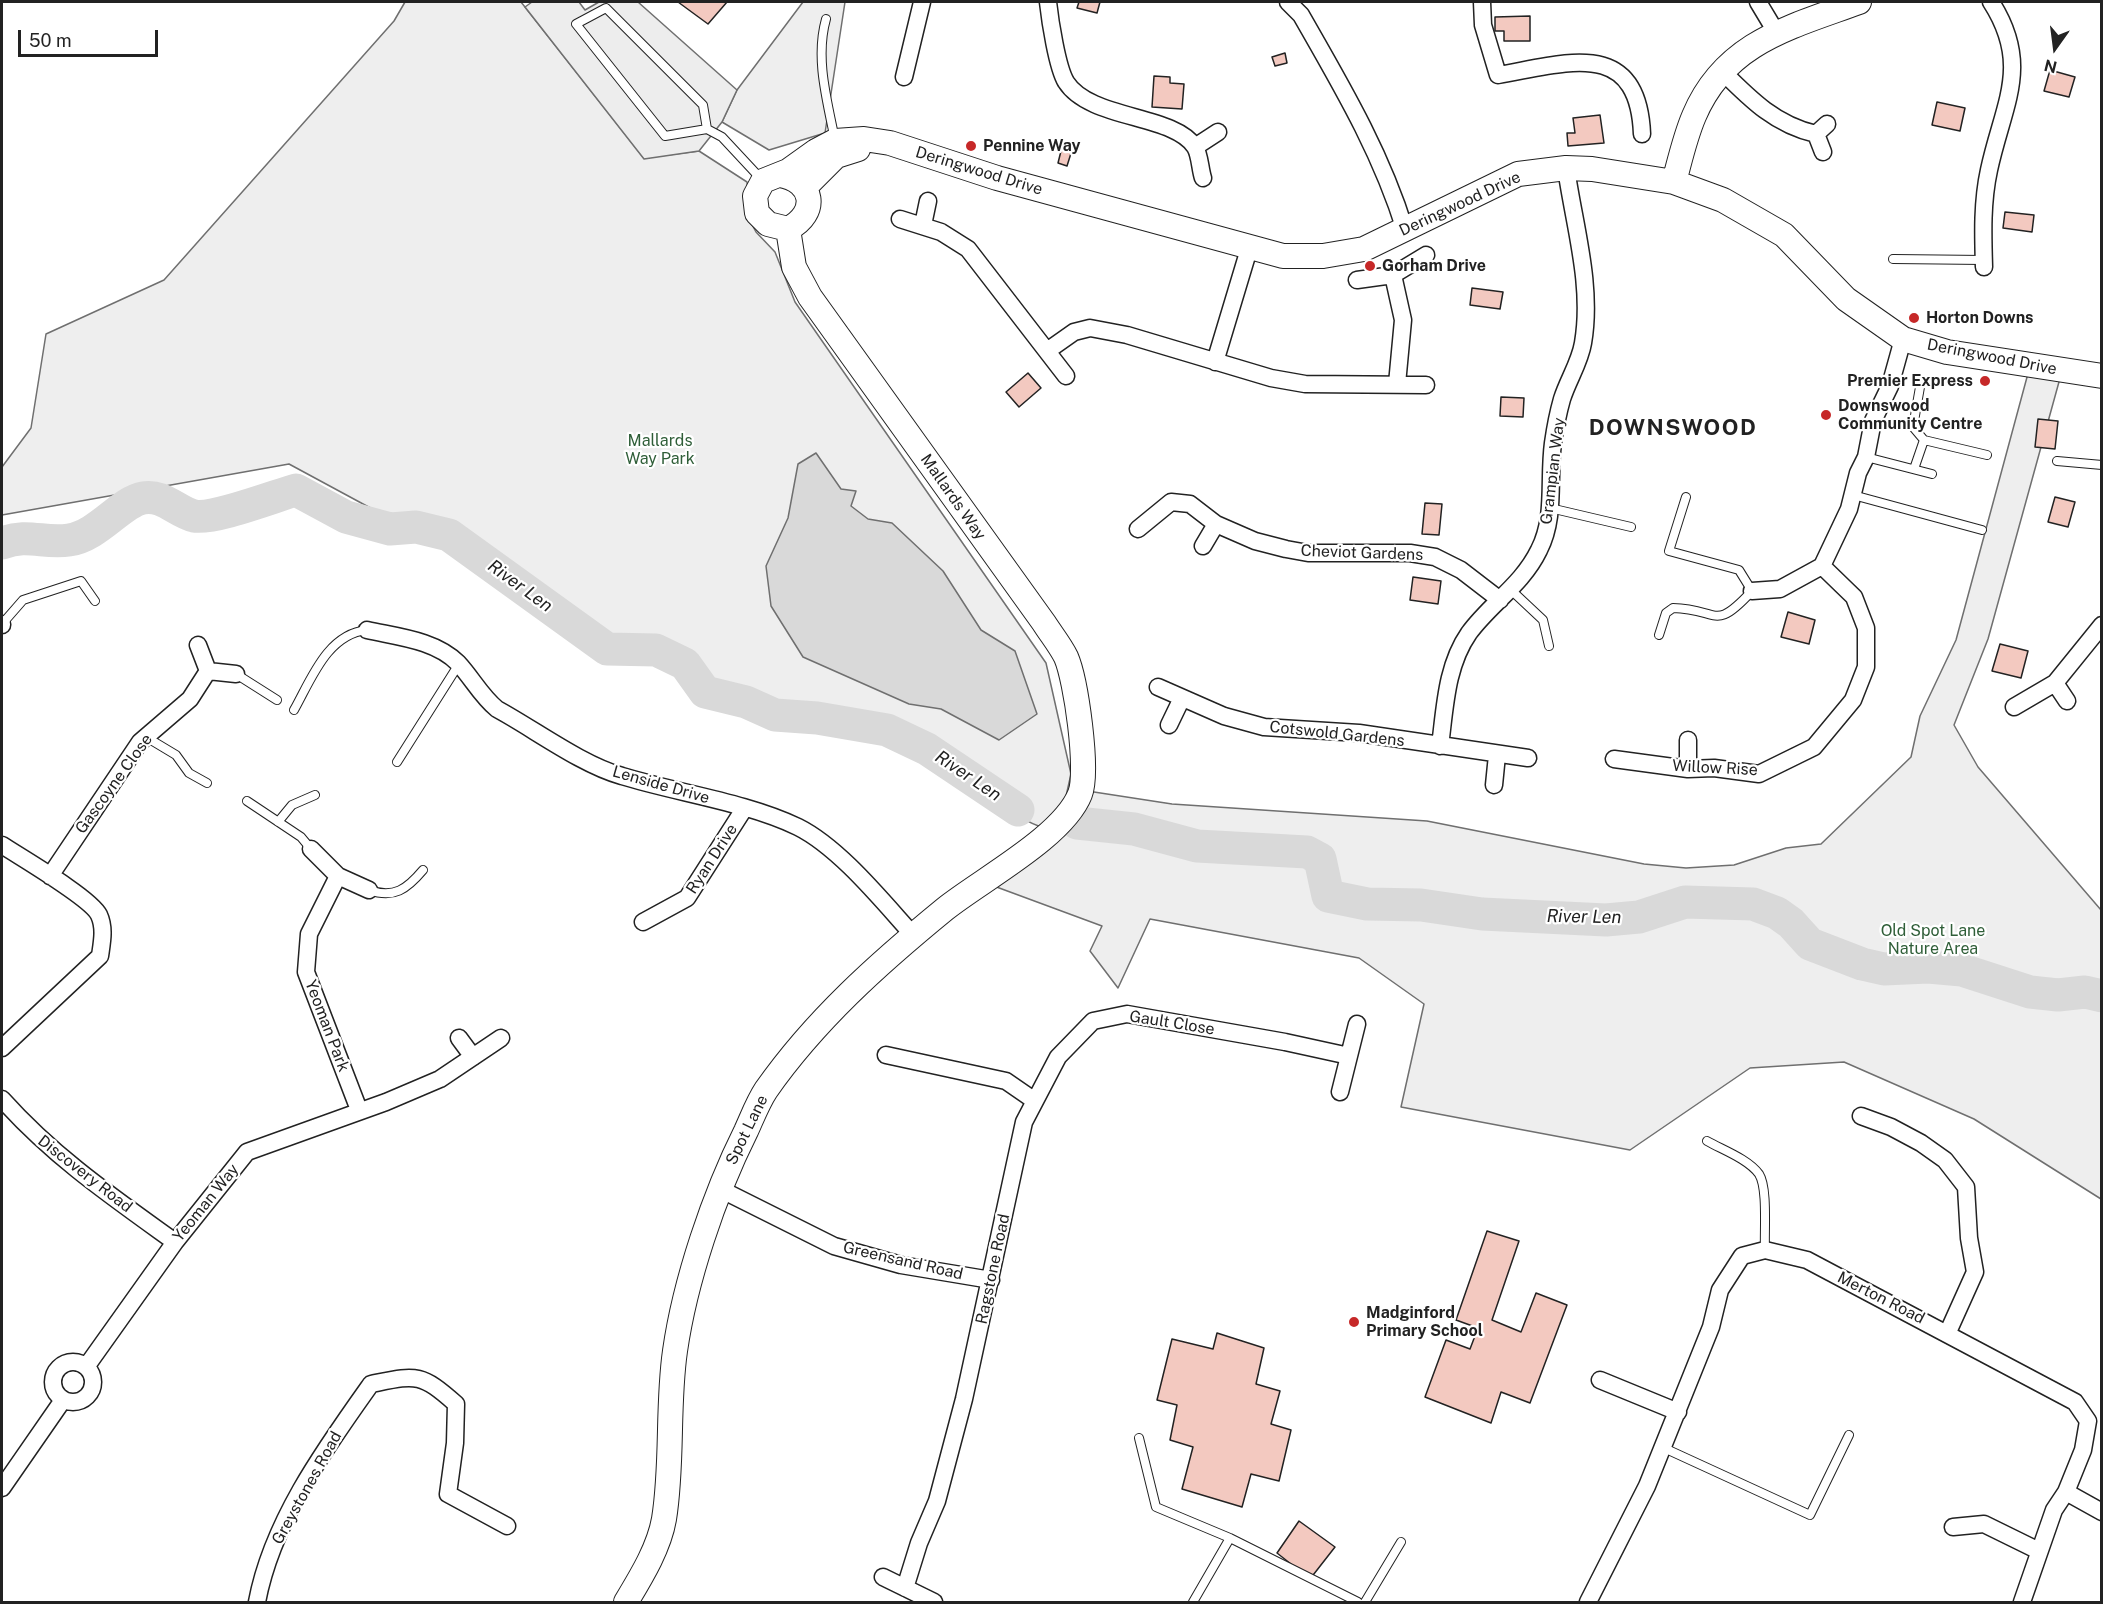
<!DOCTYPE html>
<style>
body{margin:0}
#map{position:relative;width:2103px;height:1604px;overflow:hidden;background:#fff;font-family:"Public Sans",sans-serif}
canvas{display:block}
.frame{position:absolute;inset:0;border:3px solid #222;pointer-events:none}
.north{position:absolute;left:2025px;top:18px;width:60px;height:60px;-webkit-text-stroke:4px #fff;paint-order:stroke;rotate:194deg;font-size:16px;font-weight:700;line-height:24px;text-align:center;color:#222}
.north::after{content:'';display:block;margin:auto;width:21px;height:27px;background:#222;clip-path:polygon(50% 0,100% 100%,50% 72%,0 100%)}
.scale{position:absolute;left:18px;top:30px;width:140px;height:27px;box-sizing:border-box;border:3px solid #222;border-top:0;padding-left:8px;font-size:18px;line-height:21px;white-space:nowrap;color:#222;-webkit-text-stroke:4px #fff;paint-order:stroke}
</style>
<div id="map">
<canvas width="2103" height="1604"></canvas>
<div class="frame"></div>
<div class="north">N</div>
<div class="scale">50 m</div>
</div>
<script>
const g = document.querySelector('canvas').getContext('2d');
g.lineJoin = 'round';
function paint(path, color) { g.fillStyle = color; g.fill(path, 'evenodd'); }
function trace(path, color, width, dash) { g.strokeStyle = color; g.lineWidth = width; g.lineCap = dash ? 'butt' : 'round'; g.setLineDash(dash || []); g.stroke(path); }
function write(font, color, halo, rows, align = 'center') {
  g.font = font + ' "Public Sans",sans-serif'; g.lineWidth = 4.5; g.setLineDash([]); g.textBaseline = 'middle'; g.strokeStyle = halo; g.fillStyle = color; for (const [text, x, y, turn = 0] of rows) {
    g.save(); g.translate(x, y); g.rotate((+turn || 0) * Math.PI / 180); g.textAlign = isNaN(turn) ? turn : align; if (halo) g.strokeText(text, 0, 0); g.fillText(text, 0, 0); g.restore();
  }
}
const green = new Path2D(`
 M 405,2 L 521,2 L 644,158 L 699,151 L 747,182 L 750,221 L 756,232 L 775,252 L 795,302 L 1046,663 L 1071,774 L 1064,805 L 1081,790 L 1172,804 L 1427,821 L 1644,864 L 1686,868 L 1734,865 L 1786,848 L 1821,844 L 1911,757 L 1920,716 L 1956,640 L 2030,366 L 2062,371 L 1988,639 L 1954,725 L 1978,767 L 2101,910 L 2101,1199 L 1974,1119 L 1844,1062 L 1750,1068 L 1630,1150 L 1401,1107 L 1424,1004 L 1359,958 L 1150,919 L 1118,988 L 1090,951 L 1102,926 L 983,882 L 1041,827 C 989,807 953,765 904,745 C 868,731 829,732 792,725 C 765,720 738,713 711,706 L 695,681 L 677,666 L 657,659 L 606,652 L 459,544 C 436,532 417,530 392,533 L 389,518 L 289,464 L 2,515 L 2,467 L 31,428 L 46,334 L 164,280 L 394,21 Z
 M 803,2 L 845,2 L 825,133 L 769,150 L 722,122 L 737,90 Z`);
const parking = new Path2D(`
 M 532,2 L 579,2 L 585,10 L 599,2 L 638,2 L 737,90 L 722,122 L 699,151 L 644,159 L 525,7 Z`);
const water = new Path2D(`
 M 816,453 L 841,489 L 856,491 L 851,506 L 868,519 L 892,523 L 943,571 L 981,630 L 1015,651 L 1037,714 L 999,740 L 941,709 L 909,704 L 803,657 L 771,606 L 766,566 L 788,518 L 798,464 Z`);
const river = new Path2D(`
 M 2,543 C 28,533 44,544 69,540 C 98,536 121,502 143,498 C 163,494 177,512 194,516 C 213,520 275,496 296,490 L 346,517 L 390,529 L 416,527 L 449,535 L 607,649 L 656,650 L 685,664 L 705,692 L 746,702 L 775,715 L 817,718 L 887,730 L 927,749 L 1018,810
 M 1077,823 L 1134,829 L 1197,846 L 1307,852 L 1320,859 L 1328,896 L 1367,904 L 1421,905 L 1482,914 L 1606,920 L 1639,917 L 1685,902 L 1753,904 L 1777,913 L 1791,923 L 1810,944 L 1862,964 L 1884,969 L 1928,967 L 1962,970 L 2030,992 L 2058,995 L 2085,992 L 2102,996`);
const building = new Path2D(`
 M 678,2 L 727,2 L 708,24 Z
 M 1075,2 L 1100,2 L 1097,13 L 1077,8 L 1079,2 Z
 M 1530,16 L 1530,41 L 1504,41 L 1504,31 L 1495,31 L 1495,17 Z
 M 1285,53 L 1287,63 L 1275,66 L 1272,57 Z
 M 2050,70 L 2075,77 L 2069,97 L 2044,91 Z
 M 1154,76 L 1170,77 L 1170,83 L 1184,84 L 1182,109 L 1152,107 Z
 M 1937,102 L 1965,108 L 1960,131 L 1932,125 Z
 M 1600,115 L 1604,143 L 1568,146 L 1567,133 L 1575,133 L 1573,118 Z
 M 1062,147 L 1072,150 L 1067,166 L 1058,163 Z
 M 2005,212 L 2034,215 L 2032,232 L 2003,228 Z
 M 1472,288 L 1503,292 L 1500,309 L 1470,305 Z
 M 1028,373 L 1041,388 L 1019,407 L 1006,392 Z
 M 1501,397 L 1524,398 L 1523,417 L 1500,416 Z
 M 2038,419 L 2058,421 L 2055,449 L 2035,447 Z
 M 2055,497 L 2075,502 L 2068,527 L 2048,522 Z
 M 1425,503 L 1442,504 L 1439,535 L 1422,534 Z
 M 1413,577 L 1441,581 L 1438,604 L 1410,600 Z
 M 1788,612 L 1815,620 L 1809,644 L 1781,637 Z
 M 2000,644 L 2028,651 L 2021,678 L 1992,671 Z
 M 1487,1231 L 1519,1241 L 1492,1320 L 1521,1332 L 1536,1293 L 1567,1305 L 1530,1403 L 1501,1392 L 1491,1423 L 1425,1397 L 1446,1340 L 1470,1349 L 1478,1328 L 1456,1320 Z
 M 1217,1333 L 1264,1348 L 1256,1384 L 1280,1391 L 1271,1424 L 1291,1430 L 1279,1481 L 1251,1474 L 1242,1507 L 1182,1489 L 1193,1447 L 1170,1440 L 1177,1405 L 1157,1400 L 1172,1339 L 1213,1349 Z
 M 1299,1521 L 1335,1547 L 1310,1579 L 1277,1553 Z`);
const lane = new Path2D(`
 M 826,19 C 815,58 827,100 835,140
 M 707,129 L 703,105 L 606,8 L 576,24 L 665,136 L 707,129 L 722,137 L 763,181
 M 1893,259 L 1984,260
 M 1924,440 L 1987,455
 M 1866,457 L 1932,474
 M 2057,461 L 2102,465
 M 1914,469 L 1924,440 L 1913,427 L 1920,387
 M 1853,495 L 1982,530
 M 1550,508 L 1631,527
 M 1511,590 L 1543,620 L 1549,646
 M 2,624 L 23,600 L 81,581 L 95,601
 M 1659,635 L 1666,613 L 1673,608 C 1720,609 1713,633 1752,591 L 1739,570 L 1669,551 L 1686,497
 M 236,674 L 277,700
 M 294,710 C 311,680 327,634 367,630
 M 146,737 L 176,755 L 189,773 L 207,783
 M 397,762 L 459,664
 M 247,801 L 301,837 L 311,849
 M 278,822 L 292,805 L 315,795
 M 369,890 C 394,899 407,889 423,870
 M 1707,1141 C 1723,1150 1748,1159 1759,1174 C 1768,1188 1764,1232 1765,1250
 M 1139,1438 L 1156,1507 L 1230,1538
 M 1664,1448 L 1810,1515 L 1849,1435
 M 1193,1602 L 1230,1538 L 1358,1602
 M 1365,1602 L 1401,1542`);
const street = new Path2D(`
 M 1048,2 C 1050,20 1057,67 1066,82 C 1090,120 1174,114 1195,147 C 1200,155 1200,169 1203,178
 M 1288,2 L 1301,15 C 1341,85 1381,152 1405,230
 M 1482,2 L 1483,25 L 1498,75 C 1564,64 1638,36 1642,134
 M 1758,2 L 1776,32
 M 1723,72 C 1751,100 1776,125 1816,134
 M 904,77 L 922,2
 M 1195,147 L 1218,132
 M 1823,152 L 1816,134 L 1827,124
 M 900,219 L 941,232 L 968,249 L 1066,376
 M 923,225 L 928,201
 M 1984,267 C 1983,234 1982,202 1989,170 C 2003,104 2032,66 1991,2
 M 1393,275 L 1403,320 L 1397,384
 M 1357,280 L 1393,275 L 1426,255
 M 1047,351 L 1074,332 L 1090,328 L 1127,335 L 1271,378 L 1305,384 L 1426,385
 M 1215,362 L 1249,249
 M 1138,529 L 1171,502 L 1190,504 L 1216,524 L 1255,541 L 1286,549 L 1308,553 L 1410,553 L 1435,557 L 1461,570 L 1500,600
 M 1203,546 L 1216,524
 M 1752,591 L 1780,589 L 1822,566 L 1849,509 L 1858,473 L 1866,457 L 1873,421 L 1890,386 L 1903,339
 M 2,625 L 2,624
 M 367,630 C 398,637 435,640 458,663 C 472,678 481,696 497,709 C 534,729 582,765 622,776 C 677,793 746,802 798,827 C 840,848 883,902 914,936
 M 198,645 L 208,671 L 236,674
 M 2055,683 L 2067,701
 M 1158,687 L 1224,716 L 1264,727 L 1359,733 L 1528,758
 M 2014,707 L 2055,683 L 2102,625
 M 1169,725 L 1182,698
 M 1440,746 C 1445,708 1446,666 1469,633 C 1491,603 1522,585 1539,550 C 1556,517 1548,480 1553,443 C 1555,429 1558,413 1562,399 C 1568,380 1580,362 1583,343 C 1593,285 1574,225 1566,168
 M 1614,759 L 1688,769 L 1714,768 L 1759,774 L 1814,747 L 1853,700 L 1866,667 L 1866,628 L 1854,597 L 1822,566
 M 1688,769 L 1688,740
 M 1494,785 L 1497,755
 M 2,845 C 20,857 91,898 99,915 C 105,928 102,942 100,956 L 2,1048
 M 311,849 L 338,876 L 369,890
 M 50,876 L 140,742 L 190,699 L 208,671
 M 338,876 L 309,934 L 306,972 L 359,1110
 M 643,922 L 687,898 L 744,809
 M 459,1038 L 473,1057
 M 886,1055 L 1006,1081 L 1035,1101
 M 1340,1092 L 1357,1024
 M 2,1099 C 54,1157 111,1196 175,1242
 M 1861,1116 L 1891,1127 L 1921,1143 L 1945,1160 L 1966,1187 L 1969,1238 L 1975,1272 L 1948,1332
 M 720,1189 L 834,1246 L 901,1265 L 991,1280
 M53 1382a20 20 0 1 1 40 0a20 20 0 1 1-40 0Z
 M 86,1367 L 175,1242 L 247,1152 L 386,1102 L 440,1079 L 501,1038
 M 1600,1380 L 1678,1412
 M 2,1488 L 63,1400
 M 2066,1492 L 2102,1512
 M 1953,1527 L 1984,1524 L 2039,1551
 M 883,1577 L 934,1602
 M 905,1588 L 919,1543 L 937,1501 L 964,1399 L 1024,1122 L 1058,1057 L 1093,1021 L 1127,1014 L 1285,1042 L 1349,1056
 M 257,1602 C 272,1522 324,1450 371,1384 C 416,1375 420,1372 456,1404 L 455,1443 L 448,1494 L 507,1526
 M 1588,1602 L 1647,1486 L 1711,1327 L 1720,1290 L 1742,1256 L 1765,1250 L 1807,1260 L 2075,1402 L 2088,1421 L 2083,1450 L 2066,1492 L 2054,1510 L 2022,1602`);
const secondary = new Path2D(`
 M 780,175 C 814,181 819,213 788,229 L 768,224 L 757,213 L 755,196 L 763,181 L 788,171 L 816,151 L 835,141 L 864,139 L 890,143 L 997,178 L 1283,256 L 1323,256 L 1364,249 L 1518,174 L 1566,168 L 1592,169 L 1674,182 L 1723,200 L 1784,235 L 1846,299 L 1903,339 L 1947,352 L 2102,376
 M 1674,182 C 1680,160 1685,137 1694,116 C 1725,42 1791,27 1859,2
 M 805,187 L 836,156 L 858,149
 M 626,1602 C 641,1577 659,1548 664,1519 C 673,1464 667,1406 675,1351 C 685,1281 714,1195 746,1131 C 752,1118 758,1102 766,1090 C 815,1020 879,963 945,909 C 981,880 1063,837 1080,794 C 1089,771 1076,680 1066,657 C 1060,645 1051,634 1044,623 L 810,297 L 794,267 L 788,229`);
const markers = [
 [971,146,6,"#c62828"],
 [1370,266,6,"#c62828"],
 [1914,318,6,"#c62828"],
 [1985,381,6,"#c62828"],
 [1826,415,6,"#c62828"],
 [1354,1322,6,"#c62828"]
];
const poiNames = [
 ["Pennine Way",983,146],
 ["Gorham Drive",1382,266],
 ["Horton Downs",1926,318],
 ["Premier Express",1973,381,"right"],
 ["Downswood",1838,406],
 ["Community Centre",1838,424],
 ["Madginford",1366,1313],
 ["Primary School",1366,1331]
];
const streetNames = [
 ["Deringwood Drive",979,171,17],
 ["Deringwood Drive",1460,204,-25],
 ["Deringwood Drive",1992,357,11],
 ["Grampian Way",1553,471,-83],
 ["Mallards Way",953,497,55],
 ["Cheviot Gardens",1362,553,2],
 ["Cotswold Gardens",1337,734,6],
 ["Willow Rise",1715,768,3],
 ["Gascoyne Close",114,784,-54],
 ["Lenside Drive",661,785,16],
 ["Ryan Drive",712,859,-57],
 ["Gault Close",1172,1023,9],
 ["Yeoman Park",327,1026,69],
 ["Spot Lane",747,1130,-64],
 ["Discovery Road",85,1174,38],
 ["Yeoman Way",206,1203,-51],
 ["Greensand Road",903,1261,13],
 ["Ragstone Road",993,1269,-78],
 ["Merton Road",1881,1298,27],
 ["Greystones Road",307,1488,-61]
];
const parkNames = [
 ["Mallards",660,441],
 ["Way Park",660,459],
 ["Old Spot Lane",1933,931],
 ["Nature Area",1933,949]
];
const waterNames = [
 ["River Len",520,586,36],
 ["River Len",968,776,34],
 ["River Len",1584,917,1]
];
const districtNames = [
 ["DOWNSWOOD",1673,428]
];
paint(green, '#eee');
trace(green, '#6f6f6f', 1.5);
paint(parking, '#ededed');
trace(parking, '#6f6f6f', 1.5);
paint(water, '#d9d9d9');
trace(water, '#6f6f6f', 1.5);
trace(river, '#d9d9d9', 33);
paint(building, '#f3c9c0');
trace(building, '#222', 1.5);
trace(lane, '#222', 10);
trace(street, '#222', 19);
trace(secondary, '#222', 26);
trace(lane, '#fff', 8);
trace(street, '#fff', 16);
trace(secondary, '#fff', 24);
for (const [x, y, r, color] of markers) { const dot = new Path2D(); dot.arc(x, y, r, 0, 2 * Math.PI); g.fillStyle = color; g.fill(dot); trace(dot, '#fff', 2); }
write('bold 16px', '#222', '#fff', poiNames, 'left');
write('16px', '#222', '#fff', streetNames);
write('16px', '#2f5e38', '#fff', parkNames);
write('italic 18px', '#222', '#fff', waterNames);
g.letterSpacing = '1.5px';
write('bold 22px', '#222', '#fff', districtNames);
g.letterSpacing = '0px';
</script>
